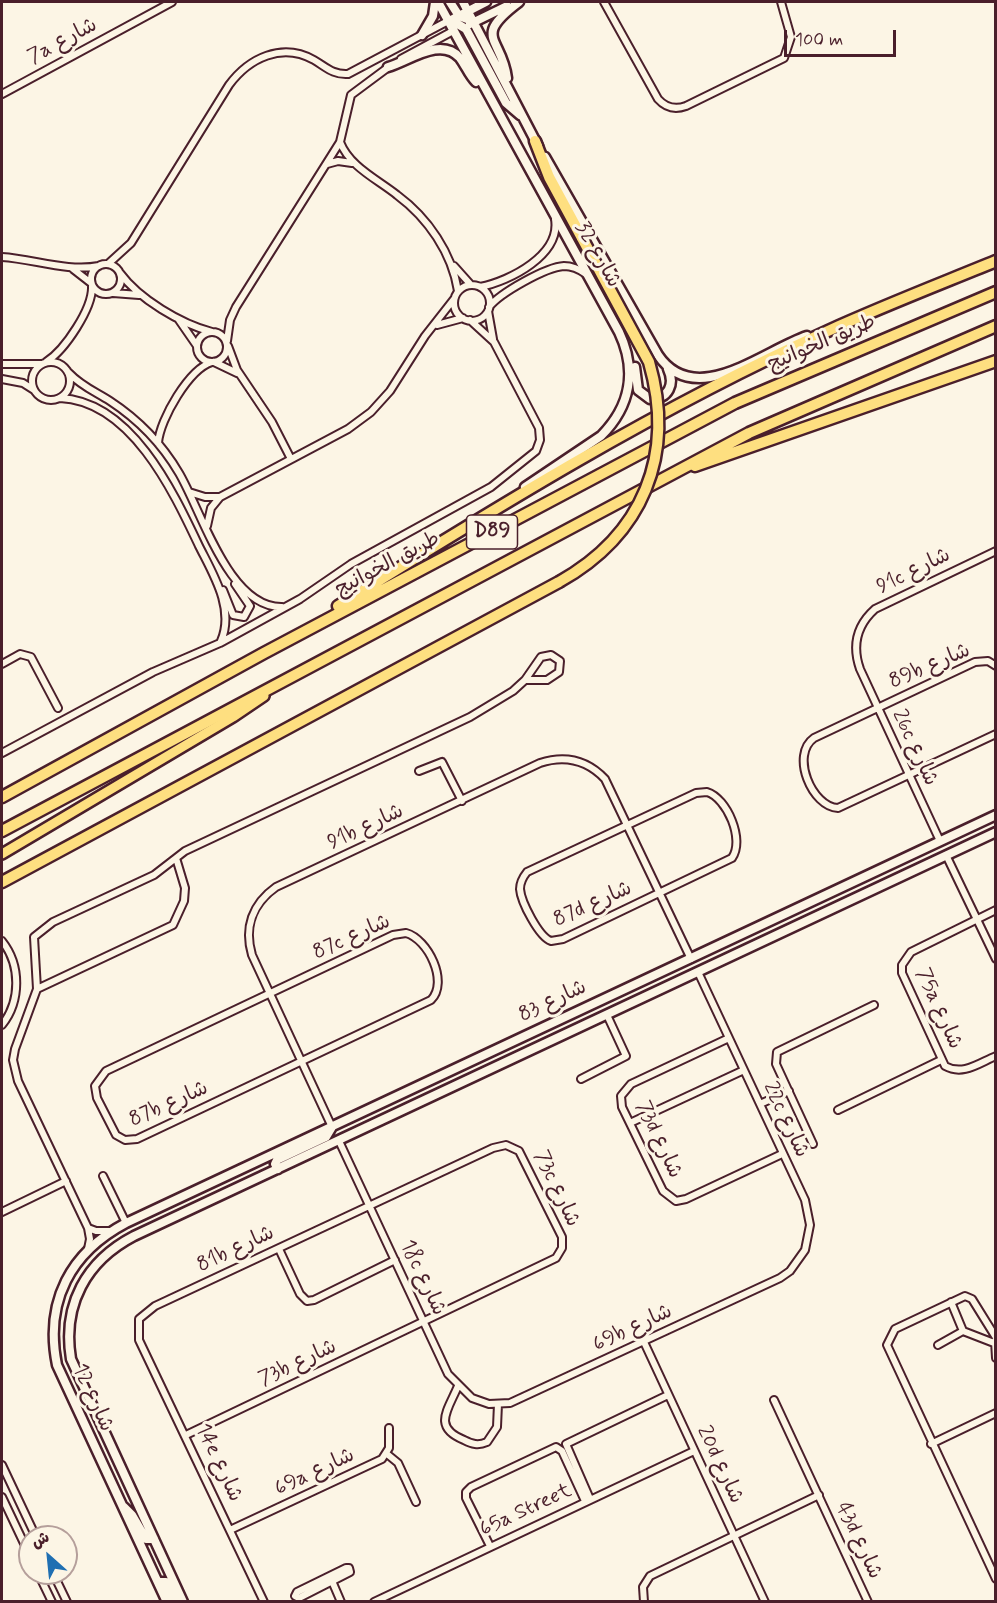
<!DOCTYPE html>
<meta charset="utf-8">
<style>
body{margin:0}
#map{position:relative;width:997px;height:1603px;overflow:hidden;background:#fcf5e5;font-family:Mynerve,"Playpen Sans Arabic",sans-serif}
canvas{display:block}
.frame{position:absolute;inset:0;border:3px solid #4a1f2b;pointer-events:none}
.north{position:absolute;left:18px;top:1525px;width:60px;height:60px;box-sizing:border-box;background:#fcf5e5;border:2px solid #b59f9b;border-radius:50%;rotate:333deg;font-size:16px;font-weight:700;line-height:24px;text-align:center;color:#4a1f2b}
.north::after{content:'';display:block;margin:auto;width:21px;height:27px;background:#1f6fb2;clip-path:polygon(50% 0,100% 100%,50% 72%,0 100%)}
.scale{position:absolute;left:784px;top:30px;width:112px;height:27px;box-sizing:border-box;border:3px solid #4a1f2b;border-top:0;padding-left:8px;font-size:18px;line-height:21px;white-space:nowrap;color:#4a1f2b;-webkit-text-stroke:4px #fcf5e5;paint-order:stroke}
</style>
<div id="map">
<canvas width="997" height="1603"></canvas>
<div class="frame"></div>
<div class="north">ش</div>
<div class="scale">100 m</div>
</div>
<script>
const g = document.querySelector('canvas').getContext('2d');
g.lineJoin = 'round';
function trace(path, color, width, dash) { g.strokeStyle = color; g.lineWidth = width; g.lineCap = dash ? 'butt' : 'round'; g.setLineDash(dash || []); g.stroke(path); }
function write(font, color, halo, rows, align = 'center') {
  g.font = font + ' Mynerve,"Playpen Sans Arabic",sans-serif'; g.lineWidth = 6; g.setLineDash([]); g.textBaseline = 'middle'; g.strokeStyle = halo; g.fillStyle = color; for (const [text, x, y, turn = 0] of rows) {
    g.save(); g.translate(x, y); g.rotate((+turn || 0) * Math.PI / 180); g.textAlign = isNaN(turn) ? turn : align; if (halo) g.strokeText(text, 0, 0); g.fillText(text, 0, 0); g.restore();
  }
}
const street = new Path2D(`
 M 604,2 L 658,99 C 666,108 675,110 686,106 L 784,58 L 791,37 L 781,2
 M 401,59 L 453,31
 M 2,94 L 172,2
 M 340,142 C 350,167 377,179 397,195 C 428,218 452,253 458,291
 M 327,164 L 338,161 L 352,163
 M 2,257 C 34,259 67,272 99,266
 M 108,264 L 131,243 L 229,85 C 249,58 282,42 314,60 C 326,67 333,75 348,74 L 448,21
 M91 279a15 15 0 1 1 30 0a15 15 0 1 1-30 0Z
 M 454,266 L 471,285
 M 73,269 L 91,283
 M 120,273 C 139,299 181,324 212,332
 M454 303a18 18 0 1 1 36 0a18 18 0 1 1-36 0Z
 M 480,287 C 510,281 561,255 555,219
 M 113,293 L 139,295
 M 489,307 C 500,293 546,267 564,266 C 572,266 579,269 586,274
 M 488,311 L 493,339
 M 179,320 L 197,346
 M 437,325 L 463,318
 M197 347a15 15 0 1 1 30 0a15 15 0 1 1-30 0Z
 M 227,341 L 230,320 L 236,307 L 340,142 L 351,95 L 390,66
 M 228,346 L 237,370 L 272,422 L 291,459
 M32 381a19 19 0 1 1 38 0a19 19 0 1 1-38 0Z
 M 46,362 C 65,350 93,308 92,286
 M 214,362 L 237,373
 M 2,364 L 41,364
 M 69,373 C 81,386 96,392 110,401 C 139,420 162,444 179,473 C 202,512 229,608 282,607
 M 2,379 L 23,383 L 34,390
 M 60,398 C 131,401 173,491 199,546 C 213,574 235,609 221,641
 M 158,443 C 160,419 189,369 212,362
 M 189,492 L 205,497 L 220,497
 M 207,526 L 211,508 L 220,497 L 348,429 L 371,412 L 390,391 L 425,336 L 454,299
 M 223,590 L 233,615 L 244,617 L 250,606 L 235,584
 M 2,664 L 20,654 L 31,657 L 58,708
 M 996,666 L 988,661 L 975,662 L 814,738 C 790,755 812,807 838,808 L 996,734
 M 2,753 L 153,672 L 220,643 L 300,599 L 351,564 L 491,487 L 536,451 L 540,440 L 539,428 L 494,342 L 470,320
 M 419,771 L 442,762 L 462,801
 M 707,792 C 727,798 745,840 732,858 L 563,939 L 551,941 C 539,937 521,902 520,889 C 520,882 523,877 527,872 L 696,793 Z
 M 940,841 L 860,669 C 852,646 856,626 875,609 L 996,551
 M 946,855 L 996,959
 M 996,910 L 911,952 L 902,965 L 902,973 L 945,1066 C 963,1076 979,1063 996,1056
 M 406,933 C 428,939 449,982 431,1000 L 137,1139 L 125,1140 L 116,1135 L 97,1098 L 95,1086 L 106,1071 L 393,935 Z
 M 2,941 C 21,965 21,1001 2,1025
 M 37,989 L 173,925 L 184,901 L 185,888 L 176,858
 M 729,1038 L 631,1084 L 621,1096 L 622,1107 L 663,1191 L 676,1201 L 686,1199 L 782,1154
 M 581,1079 L 626,1056 L 607,1015
 M 760,1104 L 789,1091
 M 838,1110 L 941,1060
 M 630,1123 L 744,1070
 M 332,1127 L 252,955 C 244,928 252,904 276,887 L 540,763 C 565,755 587,760 605,779 L 691,959
 M 339,1141 L 448,1374 L 472,1398 L 489,1404 L 510,1403 L 780,1278 L 790,1271 L 805,1250 L 810,1225 L 805,1200 L 698,972
 M 813,1144 L 776,1064 L 777,1052 L 874,1005
 M 103,1176 L 126,1223
 M 2,1212 L 66,1181
 M 88,1228 L 96,1231 L 110,1231
 M 88,1249 L 90,1239 L 88,1228 L 18,1081 L 13,1060 L 15,1049 L 37,989 L 34,937 L 53,922 L 154,875 L 185,851 L 470,717 L 513,691 L 525,680 L 541,657 L 551,655 L 560,661 L 559,672 L 547,680 L 525,680
 M 279,1249 L 300,1294 L 307,1301 L 314,1300 L 395,1260
 M 963,1331 L 994,1343
 M 995,1336 L 972,1299 L 965,1296 L 895,1329 L 887,1345 L 996,1579
 M 995,1341 L 996,1358
 M 644,1342 L 765,1602
 M 938,1345 L 963,1331 L 951,1302
 M 458,1386 C 448,1410 432,1427 464,1440 C 472,1444 478,1446 487,1442 L 497,1427 L 498,1404
 M 774,1400 L 868,1602
 M 186,1435 L 556,1258 L 562,1248 L 562,1237 L 519,1151 L 506,1145 L 493,1148 L 155,1306 L 139,1319 L 139,1340 L 264,1602
 M 931,1444 L 996,1413
 M 387,1454 L 398,1463 L 416,1502
 M 2,1465 L 36,1537
 M 2,1497 L 30,1556
 M 590,1499 L 566,1444 L 668,1395
 M 230,1530 L 382,1459 L 389,1448 L 389,1428
 M 490,1546 L 466,1498 L 466,1492 L 471,1487 L 556,1447 L 562,1451 L 585,1501
 M 346,1568 L 349,1568 L 350,1572 L 299,1598 L 295,1596 L 297,1592 Z
 M 38,1573 L 52,1602
 M 53,1573 L 67,1602
 M 332,1581 L 341,1602
 M 374,1602 L 694,1451
 M 644,1602 L 643,1587 L 650,1576 L 819,1495`);
const secondary = new Path2D(`
 M 438,2 L 619,332 C 637,370 631,406 601,436 L 525,487
 M 450,2 L 459,16 L 475,22
 M 463,2 L 538,146
 M 448,21 L 456,23 L 466,29 L 506,103 L 520,115
 M 449,21 L 486,2
 M 470,24 L 507,6
 M 422,35 L 433,16 L 435,2
 M 388,67 C 409,61 441,36 460,58 C 466,66 469,75 476,82
 M 507,78 C 502,37 471,38 519,2
 M 545,157 L 658,355 C 695,410 763,351 807,336
 M 635,367 L 638,390 L 650,399 C 669,399 675,384 668,369
 M 278,1169 L 275,1164 L 277,1160 L 326,1137 L 332,1127
 M 124,1507 L 132,1515 L 146,1539 L 154,1539
 M 158,1582 L 166,1582 L 176,1602
 M 167,1602 L 57,1365 C 44,1301 71,1252 126,1223 L 996,815
 M 183,1602 L 71,1359 C 62,1305 86,1261 134,1236 L 996,832`);
const primary = new Path2D(`
 M 2,854 L 233,717 L 264,696`);
const highway = new Path2D(`
 M 535,141 L 549,177 L 582,238
 M 695,466 L 996,361
 M 338,606 C 497,507 657,408 828,331 C 883,306 940,284 996,261
 M 2,797 L 264,653 L 735,403 L 996,292
 M 2,831 L 749,433 L 996,326
 M 2,882 L 559,582`);
const highwayBridge = new Path2D(`
 M 559,582 C 643,535 676,455 649,362 L 582,238`);
const shields = [
 [492,532,51]
];
const shieldNames = [
 ["D89",492,532]
];
const streetNames = [
 ["7a شارع",63,42,-28],
 ["شارع 32",597,255,61],
 ["طريق الخوانيج",822,344,-23],
 ["طريق الخوانيج",388,565,-28],
 ["91c شارع",914,572,-26],
 ["89b شارع",930,667,-23],
 ["26c شارع",914,748,65],
 ["91b شارع",366,828,-25],
 ["87d شارع",593,905,-24],
 ["87c شارع",352,938,-24],
 ["شارع 83",553,1002,-25],
 ["75a شارع",938,1009,66],
 ["87b شارع",169,1105,-24],
 ["22c شارع",785,1120,65],
 ["73d شارع",658,1140,65],
 ["73c شارع",556,1189,65],
 ["81b شارع",236,1250,-25],
 ["18c شارع",422,1278,65],
 ["69b شارع",633,1329,-25],
 ["73b شارع",298,1364,-25],
 ["شارع 12",92,1398,66],
 ["14e شارع",218,1463,65],
 ["20d شارع",719,1465,65],
 ["69a شارع",315,1473,-25],
 ["65a Street",526,1511,-25],
 ["43d شارع",858,1541,65]
];
trace(street, '#4a1f2b', 10);
trace(secondary, '#4a1f2b', 13);
trace(primary, '#4a1f2b', 14);
trace(highway, '#4a1f2b', 15);
trace(street, '#fcf5e5', 6);
trace(secondary, '#fcf5e5', 8);
trace(primary, '#fedf80', 9);
trace(highway, '#fedf80', 10);
trace(highwayBridge, '#4a1f2b', 15, []);
trace(highwayBridge, '#fedf80', 10);
for (const [x, y, w] of shields) { const box = new Path2D(); box.roundRect(x - w / 2, y - 17, w, 34, 4.5); g.fillStyle = '#fcf5e5'; g.fill(box); trace(box, '#4a1f2b', 1.5); }
write('bold 20px', '#4a1f2b', null, shieldNames);
write('21px', '#4a1f2b', '#fcf5e5', streetNames);
</script>
